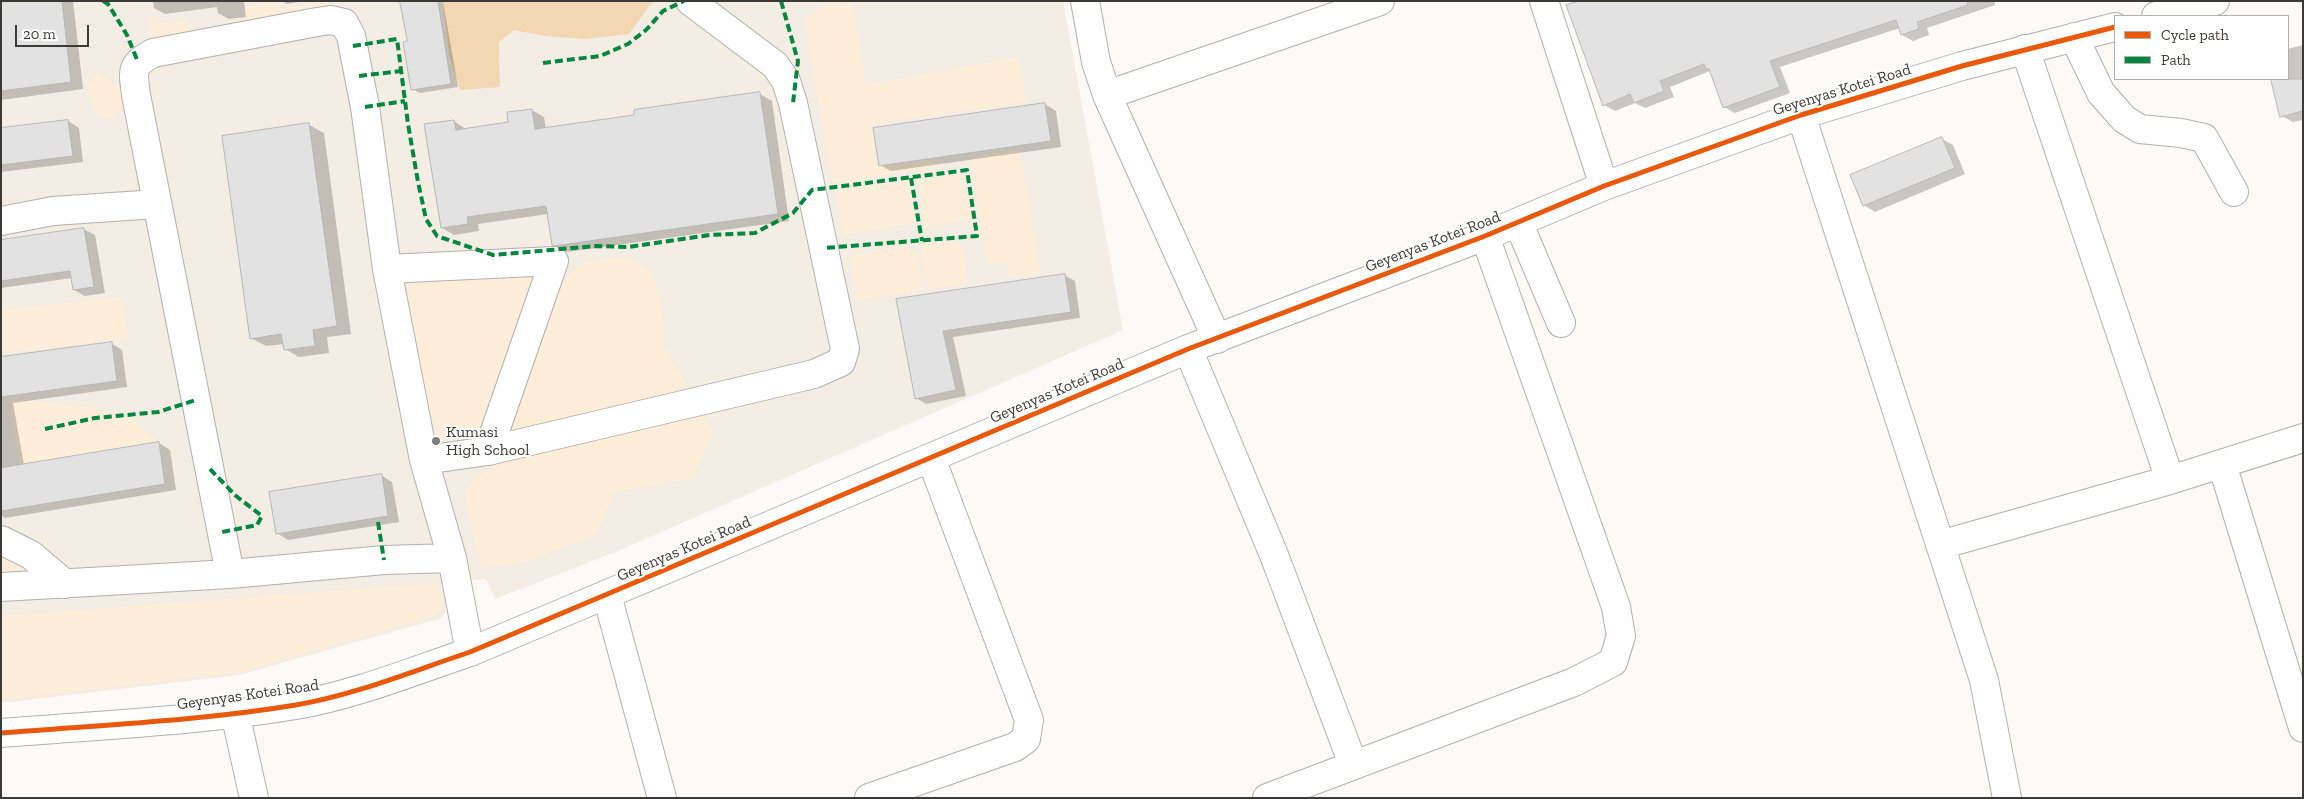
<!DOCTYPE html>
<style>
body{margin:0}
#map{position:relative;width:2304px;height:799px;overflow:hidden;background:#fcf9f6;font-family:"Zilla Slab",serif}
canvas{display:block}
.frame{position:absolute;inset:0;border:2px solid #3c3a36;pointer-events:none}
.legend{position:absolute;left:2114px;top:15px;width:175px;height:65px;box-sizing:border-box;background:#fff;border:1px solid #b1b0af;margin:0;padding:6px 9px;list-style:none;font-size:15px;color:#3c3a36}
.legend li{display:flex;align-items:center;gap:10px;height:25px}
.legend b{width:25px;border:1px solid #b1b0af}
.scale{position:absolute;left:15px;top:25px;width:74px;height:22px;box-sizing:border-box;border:2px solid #3c3a36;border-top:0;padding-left:6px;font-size:15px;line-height:18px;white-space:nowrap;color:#3c3a36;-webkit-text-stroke:4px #fff;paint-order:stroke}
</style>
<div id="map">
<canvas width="2304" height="799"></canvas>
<div class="frame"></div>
<ul class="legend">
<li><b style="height:6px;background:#e8590c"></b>Cycle path</li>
<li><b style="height:6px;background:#00873e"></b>Path</li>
</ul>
<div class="scale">20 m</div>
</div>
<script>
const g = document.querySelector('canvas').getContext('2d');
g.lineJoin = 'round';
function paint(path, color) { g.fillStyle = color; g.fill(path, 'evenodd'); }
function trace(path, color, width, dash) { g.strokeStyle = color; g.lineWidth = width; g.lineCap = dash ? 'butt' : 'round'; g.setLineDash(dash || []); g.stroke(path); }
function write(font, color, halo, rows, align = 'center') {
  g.font = font + ' "Zilla Slab",serif'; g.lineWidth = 4; g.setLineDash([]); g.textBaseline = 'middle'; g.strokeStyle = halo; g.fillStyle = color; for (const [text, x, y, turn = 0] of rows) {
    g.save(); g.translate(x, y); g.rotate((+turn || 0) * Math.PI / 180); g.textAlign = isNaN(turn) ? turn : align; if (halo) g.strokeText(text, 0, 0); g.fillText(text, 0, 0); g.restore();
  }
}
const built = new Path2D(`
 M 1,1 L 1063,1 L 1123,330 L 618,551 L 495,599 L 486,579 L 442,582 L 448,607 L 442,618 L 239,675 L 1,703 Z`);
const green = new Path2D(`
 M 830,1 L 852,1 L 866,85 L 1019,57 L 1027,102 L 871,124 L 877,167 L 937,158 L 939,167 L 833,183 L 804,19 Z
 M 277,2 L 279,9 L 328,3 L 330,19 L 245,33 L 242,8 Z
 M 148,17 L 152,17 L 153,24 L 188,20 L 190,37 L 151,42 Z
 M 97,71 L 127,94 L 120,111 L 110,118 L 95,115 L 88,86 Z
 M 1020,149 L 1040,273 L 1009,278 L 1006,262 L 987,265 L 970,157 Z
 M 962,173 L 970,219 L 925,227 L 917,181 Z
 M 908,181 L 915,223 L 843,235 L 836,193 Z
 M 951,242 L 960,245 L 963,251 L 967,283 L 928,289 L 921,245 Z
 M 904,246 C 922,251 919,275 922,290 L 857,301 L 849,255 Z
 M 620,258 L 640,262 L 652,273 L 662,308 L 664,346 L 713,433 L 693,478 L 614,492 L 596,536 L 519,563 L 483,568 C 479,552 460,500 468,487 C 474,476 485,473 496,466 L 564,280 C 583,261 593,259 620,258 Z
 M 524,274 L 536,283 L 479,441 L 454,446 L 443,443 L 411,367 L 407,282 Z
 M 121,297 L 128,339 L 1,353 L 1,310 Z
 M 10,400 C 43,403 103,404 131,420 C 140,426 149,435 158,441 L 19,465 Z
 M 1,548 L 41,570 L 1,575 Z
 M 438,583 L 444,604 L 435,616 L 239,672 L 1,700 L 1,616 Z`);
const forest = new Path2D(`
 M 443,1 L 653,1 L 629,34 L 584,39 L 544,36 L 514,30 L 499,42 L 500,87 L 460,90 L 449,54 Z`);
const shadow = new Path2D(`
 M 1,1 L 73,1 L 83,89 L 1,100 Z
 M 153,1 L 253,1 L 244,2 L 246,17 L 229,19 L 218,13 L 217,7 L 165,14 L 154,8 Z
 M 283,1 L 304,1 L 287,4 Z
 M 402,1 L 443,1 L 458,87 L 420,93 L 412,89 L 409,42 Z
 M 1582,1 L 1995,1 L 1995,5 L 1927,28 L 1929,35 L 1913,41 L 1902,35 L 1900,28 L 1780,67 L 1790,93 L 1735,113 L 1724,107 L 1710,71 L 1670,87 L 1674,97 L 1645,108 L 1635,103 L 1615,111 L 1604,105 Z
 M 2303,45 L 2303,120 L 2293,122 L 2282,116 L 2272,79 L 2288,79 L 2288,49 Z
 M 760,94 L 772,101 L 789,221 L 567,252 L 553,245 L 548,214 L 478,224 L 479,231 L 454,235 L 442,228 L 454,121 L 467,130 L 510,123 L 532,110 L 544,117 L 546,129 L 636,116 Z
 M 1045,104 L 1056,111 L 1061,147 L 891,171 L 880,165 Z
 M 68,121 L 79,128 L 83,162 L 1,172 L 1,129 Z
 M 309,125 L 324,133 L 351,334 L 327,337 L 329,353 L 299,357 L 285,349 L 284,344 L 266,346 L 251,338 Z
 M 1942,139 L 1953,145 L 1965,174 L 1875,212 L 1864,205 Z
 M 84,229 L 95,235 L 105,293 L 85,296 L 74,290 L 72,278 L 1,288 L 1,241 Z
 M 1064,275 L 1075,281 L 1080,318 L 953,337 L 966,396 L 926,404 L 916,398 L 897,300 Z
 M 111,343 L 122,350 L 127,387 L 13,403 L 24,465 L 159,443 L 170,450 L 176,490 L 5,518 L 1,515 L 1,358 Z
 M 381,475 L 392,482 L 399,522 L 288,540 L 277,533 Z`);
const building = new Path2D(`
 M 1,1 L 62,1 L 71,82 L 1,91 Z
 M 400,1 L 438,1 L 451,84 L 411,90 L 403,42 L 407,41 Z
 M 1579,1 L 1967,1 L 1968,5 L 1917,22 L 1919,29 L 1901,35 L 1896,20 L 1770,61 L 1780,87 L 1723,108 L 1709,69 L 1706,69 L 1704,64 L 1660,81 L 1664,91 L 1634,103 L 1630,94 L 1603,106 L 1566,5 Z
 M 2271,79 L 2303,79 L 2303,111 L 2280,117 Z
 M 760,92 L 778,214 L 554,246 L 552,245 L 546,206 L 467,217 L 468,224 L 441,228 L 424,124 L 454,120 L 456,130 L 508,122 L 507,112 L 532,109 L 535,129 L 634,115 L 634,110 Z
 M 1045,103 L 1051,141 L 879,166 L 873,128 Z
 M 68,120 L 73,156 L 1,165 L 1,128 Z
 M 309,123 L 337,326 L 313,330 L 315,346 L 284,350 L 281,334 L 250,339 L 222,136 Z
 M 1942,137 L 1955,168 L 1863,206 L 1850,175 Z
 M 84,228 L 94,287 L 73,290 L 70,271 L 1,281 L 1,240 Z
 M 1065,274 L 1071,312 L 943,331 L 956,390 L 915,399 L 896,299 Z
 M 112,342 L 117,381 L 1,397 L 1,357 Z
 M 159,442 L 165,484 L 1,511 L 1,468 Z
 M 382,474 L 388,516 L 276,534 L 269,492 Z`);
const minor = new Path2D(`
 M 1085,1 L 1096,62 L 1107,95 L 1217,339
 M 1544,1 L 1604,186
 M 2156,16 L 2215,1
 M 2074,37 L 2101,93 L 2124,119 L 2140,129 L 2181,133 L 2204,138 L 2234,192
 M 2025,49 L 2170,480
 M 1107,95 L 1380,1
 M 1801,115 L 1984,680 L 2007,798
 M 1,221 L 53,211 L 157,204
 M 1518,222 L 1561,323
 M 387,269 L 554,261 L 488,451
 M 1188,349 L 1274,555 L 1353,764
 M 424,460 L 488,451 L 814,374 L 841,362 L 845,349 L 793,103 L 786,81 L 775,65 L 690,1
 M 2222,464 L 2303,728
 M 1,540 L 31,555 L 65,584
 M 1940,545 L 2170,480 L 2303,438
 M 230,574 L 136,95 C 133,70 130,66 153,53 L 317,22 L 330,20 L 344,23 L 351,36 L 365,107 L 387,269 L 424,460 L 452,558 L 470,652
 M 1,587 L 230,574 L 384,560 L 452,558
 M 607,595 L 662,798
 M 235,713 L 254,798
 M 1,733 C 99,725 199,721 296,705 C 355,695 413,671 470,652 L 1188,349 L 1485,236 L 1604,186 L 1801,115 L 1962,66 L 2115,27
 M 869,798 L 1015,747 L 1026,739 L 1029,720 L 931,458
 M 1267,798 L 1574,682 L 1613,662 L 1621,636 L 1616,607 L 1485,236`);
const quiet = new Path2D(`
 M 103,1 L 108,4 L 127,35 L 138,62
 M 781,1 L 798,61 L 793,103
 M 353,46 L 397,39 L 408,124 L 418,182 L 426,219 L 437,236 L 493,255 L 596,246 L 628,247 L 710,235 L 755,233 L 793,213 L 812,190 L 967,170 L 977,236 L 824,248
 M 543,63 L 600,56 L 628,44 L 646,30 L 663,11 L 684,1
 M 359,76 L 401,71
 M 365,107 L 405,101
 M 911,178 L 922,241
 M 45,429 L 95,418 L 158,412 L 196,400
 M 210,469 L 236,496 L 262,516 L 257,525 L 222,532
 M 378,522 L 384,560`);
const cycleway = new Path2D(`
 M 1,733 C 99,725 199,721 296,705 C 355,695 413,671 470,652 L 1188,349 L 1485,236 L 1604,186 L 1801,115 L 1962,66 L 2115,27`);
const markers = [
 [436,441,5,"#7f7d79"]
];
const streetNames = [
 ["Geyenyas Kotei Road",1842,90,-17],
 ["Geyenyas Kotei Road",1433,242,-21],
 ["Geyenyas Kotei Road",1057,391,-23],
 ["Geyenyas Kotei Road",684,549,-23],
 ["Geyenyas Kotei Road",248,695,-8]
];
const poiNames = [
 ["Kumasi",446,432],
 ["High School",446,450]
];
paint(built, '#f3ede3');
paint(green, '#feeed9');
paint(forest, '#f2d7b2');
paint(shadow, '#0003');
paint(building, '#e3e2e2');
trace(building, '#b8b8b8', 1);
trace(minor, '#b2afad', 30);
trace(minor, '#fffefe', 28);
trace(quiet, '#00873e', 4, [8, 4]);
trace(cycleway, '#e8590c', 5);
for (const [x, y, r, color] of markers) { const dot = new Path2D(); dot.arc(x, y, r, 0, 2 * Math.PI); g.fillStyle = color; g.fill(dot); trace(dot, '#fff', 2); }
write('16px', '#3c3a36', '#fff', streetNames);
write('16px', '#3c3a36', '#fff', poiNames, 'left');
</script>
